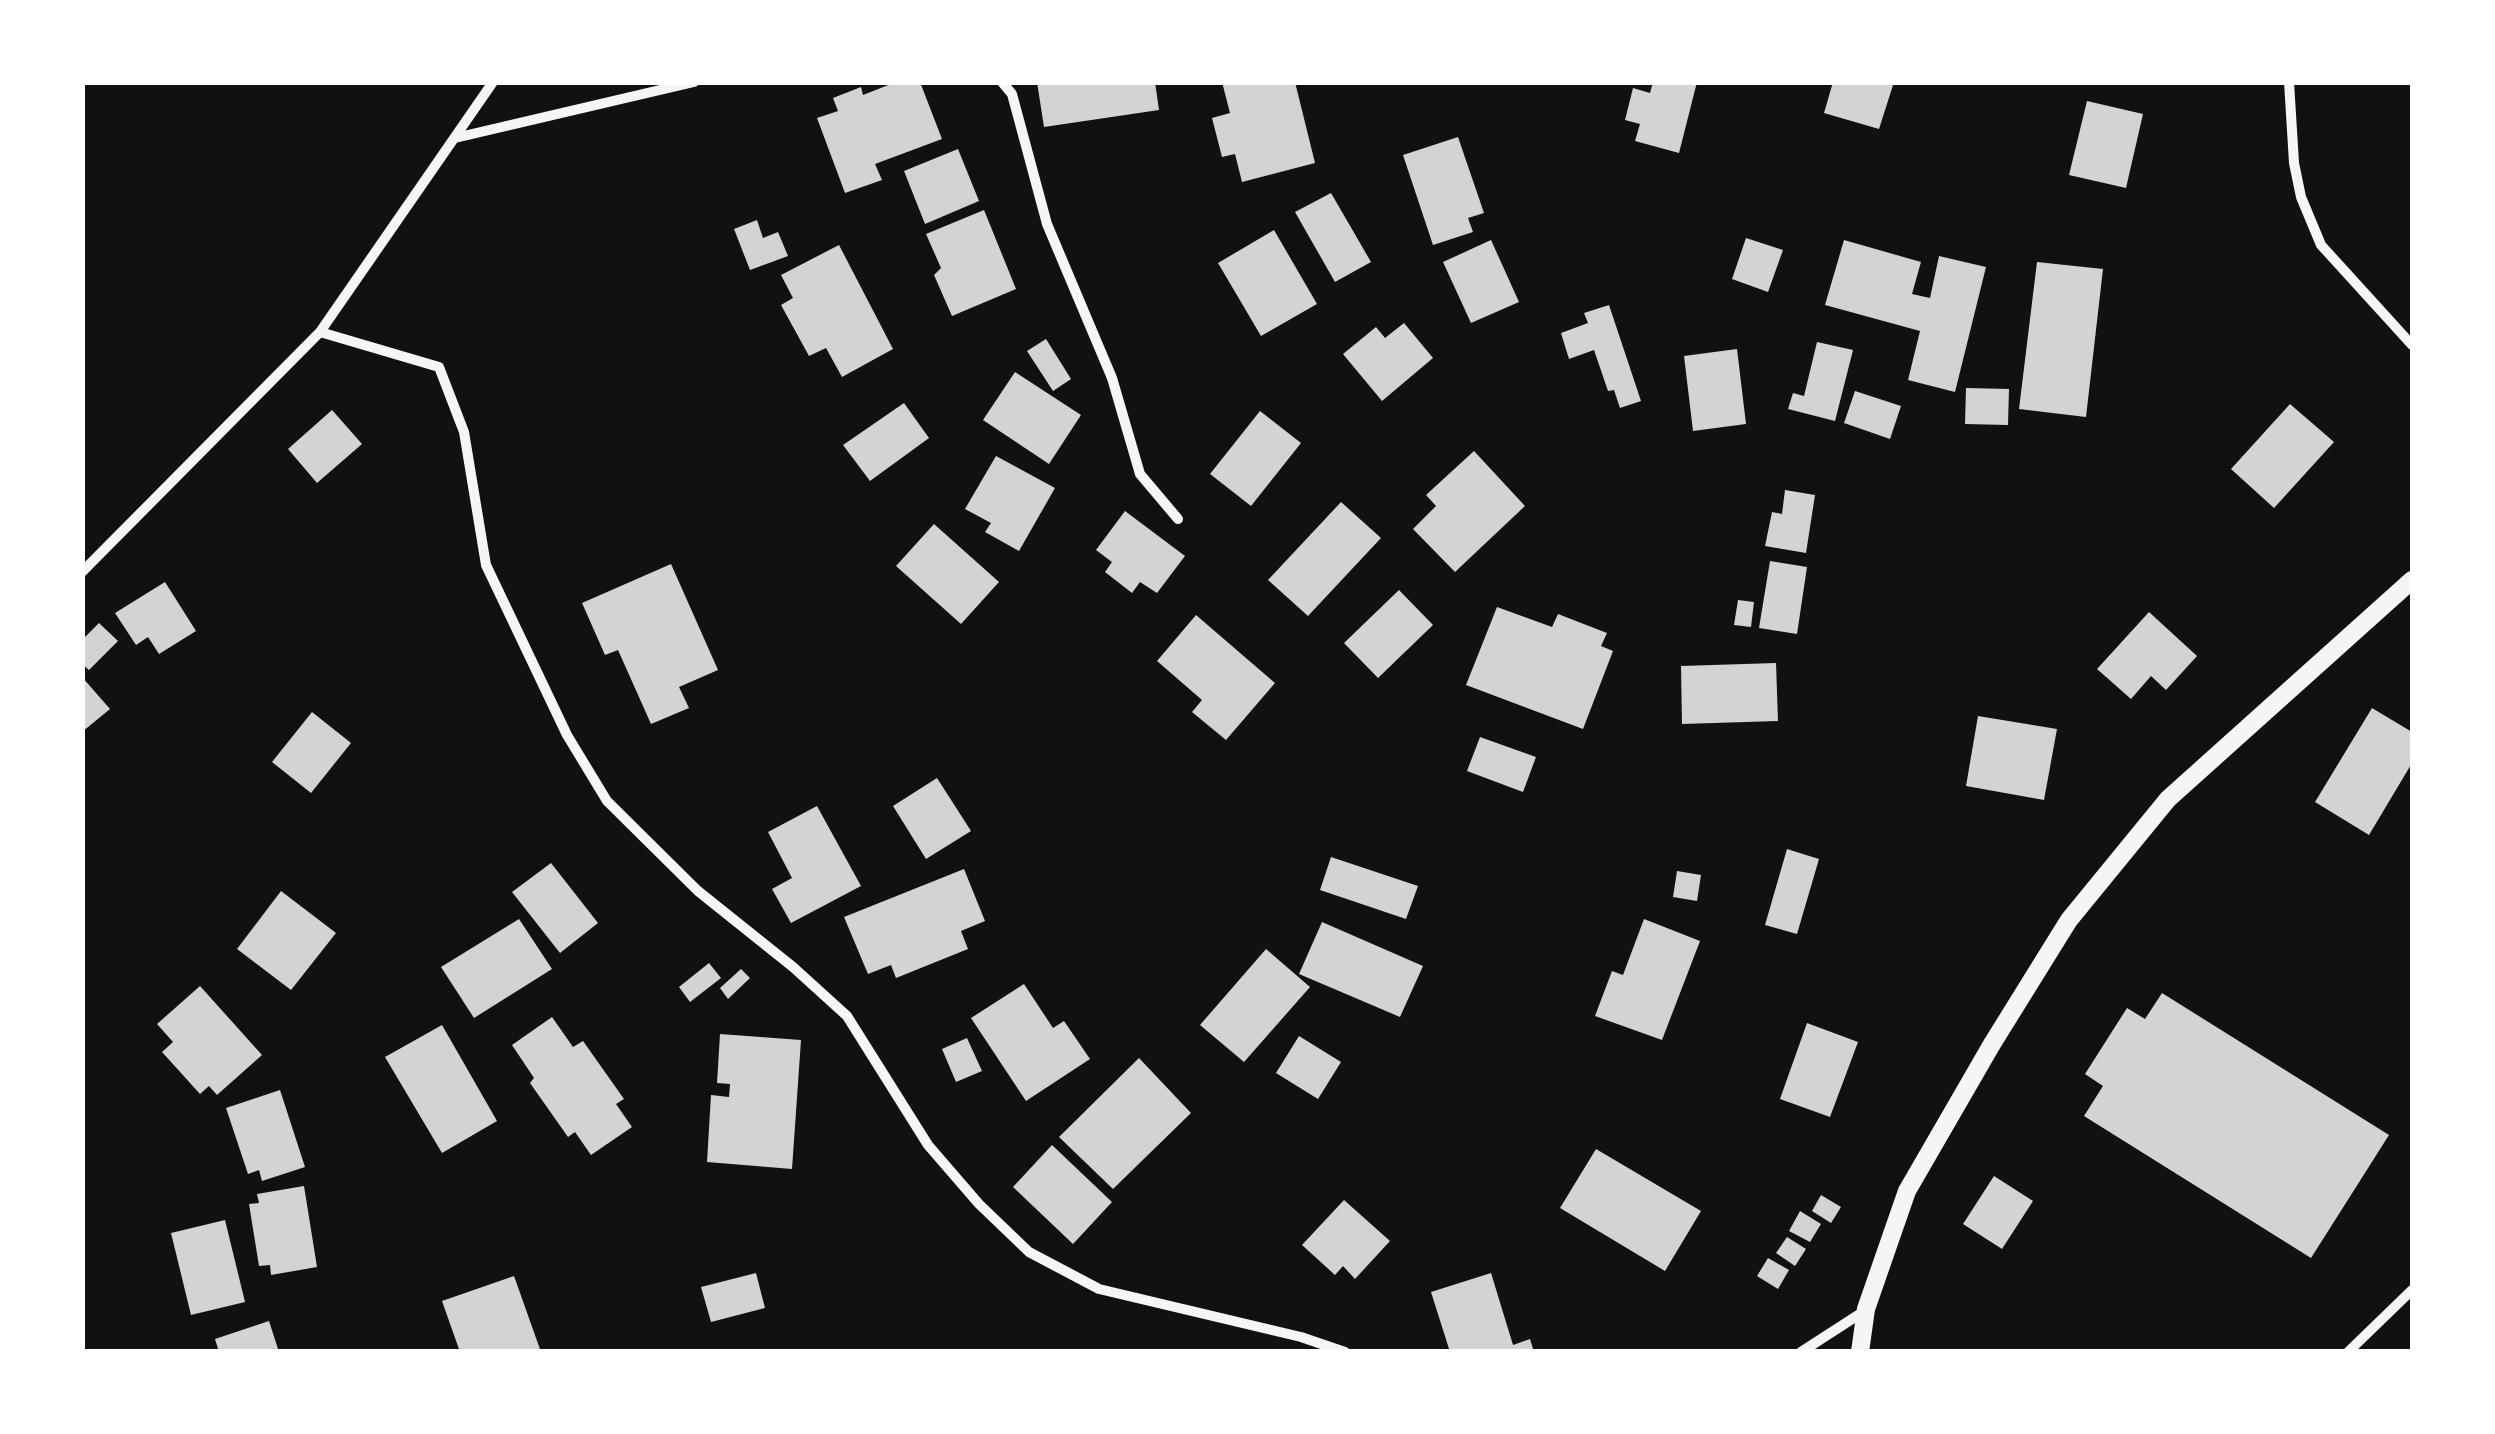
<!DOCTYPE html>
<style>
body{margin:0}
#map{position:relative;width:2495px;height:1434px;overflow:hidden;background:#111;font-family:Inter,sans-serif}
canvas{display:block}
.frame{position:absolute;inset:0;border:85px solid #fff;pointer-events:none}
</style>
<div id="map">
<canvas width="2495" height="1434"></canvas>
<div class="frame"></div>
</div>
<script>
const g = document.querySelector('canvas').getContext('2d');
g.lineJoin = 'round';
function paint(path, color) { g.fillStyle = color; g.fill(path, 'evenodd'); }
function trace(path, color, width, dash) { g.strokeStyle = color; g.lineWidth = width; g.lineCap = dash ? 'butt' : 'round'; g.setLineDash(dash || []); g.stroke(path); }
const building = new Path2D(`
 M 896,82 L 920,82 L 942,139 L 875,164 L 882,180 L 845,193 L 817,118 L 838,111 L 833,98 L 861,87 L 863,95 Z
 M 1037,82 L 1155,82 L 1159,110 L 1044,127 Z
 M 1222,82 L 1295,82 L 1315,163 L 1242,182 L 1235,154 L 1222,157 L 1212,118 L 1230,113 Z
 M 1653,82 L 1697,82 L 1679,153 L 1635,141 L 1640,124 L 1625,120 L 1633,88 L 1650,93 Z
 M 1833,82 L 1894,82 L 1879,129 L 1824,113 Z
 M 2087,101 L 2143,114 L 2126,188 L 2069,175 Z
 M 1458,137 L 1484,213 L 1468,218 L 1473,232 L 1433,245 L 1403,155 Z
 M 958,149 L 979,201 L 925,224 L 904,171 Z
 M 1331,193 L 1371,262 L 1335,282 L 1295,212 Z
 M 984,210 L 1016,289 L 952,316 L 934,275 L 941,268 L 926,234 Z
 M 757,220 L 763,238 L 778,232 L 788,256 L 750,270 L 734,229 Z
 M 1274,230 L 1317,304 L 1261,336 L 1218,263 Z
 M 1746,238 L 1783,250 L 1768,292 L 1732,279 Z
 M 1491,240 L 1519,302 L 1471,323 L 1443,262 Z
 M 1844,240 L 1921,262 L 1912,294 L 1930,298 L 1939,256 L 1986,267 L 1955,392 L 1908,380 L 1920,331 L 1825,305 Z
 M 839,245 L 893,349 L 842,377 L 826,348 L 809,356 L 781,305 L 793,298 L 781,275 Z
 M 2037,262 L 2103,269 L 2086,417 L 2019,409 Z
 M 1609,305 L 1641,401 L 1620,408 L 1614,390 L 1608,391 L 1594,350 L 1569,359 L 1561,333 L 1588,323 L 1584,313 Z
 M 1404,323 L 1433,358 L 1382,401 L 1343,354 L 1376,327 L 1385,338 Z
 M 1046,339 L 1071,379 L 1053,391 L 1027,351 Z
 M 1817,342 L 1853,350 L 1835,421 L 1788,409 L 1793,393 L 1804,396 Z
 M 1737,349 L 1746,424 L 1693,431 L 1684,356 Z
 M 1015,372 L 1081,415 L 1049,464 L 983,420 Z
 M 1966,388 L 2009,389 L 2008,425 L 1965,424 Z
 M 1855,391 L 1901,406 L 1890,439 L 1844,423 Z
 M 904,403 L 929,438 L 870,481 L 843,445 Z
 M 2290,404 L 2334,442 L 2274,508 L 2231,469 Z
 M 332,410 L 362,444 L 317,483 L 288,449 Z
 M 1260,411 L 1301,443 L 1251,506 L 1210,474 Z
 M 1474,451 L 1525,506 L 1455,572 L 1413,529 L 1436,506 L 1426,495 Z
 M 996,456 L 1055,488 L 1019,551 L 985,532 L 991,523 L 965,509 Z
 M 1785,490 L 1815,495 L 1806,553 L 1765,546 L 1772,512 L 1782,514 Z
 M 1341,502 L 1381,538 L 1308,616 L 1268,580 Z
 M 1125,511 L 1185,556 L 1157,593 L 1140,582 L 1132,593 L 1105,572 L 1112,562 L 1096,550 Z
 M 934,524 L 999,582 L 961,624 L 896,566 Z
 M 1770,561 L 1807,567 L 1797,634 L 1759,628 Z
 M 671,564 L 718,670 L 679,687 L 689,708 L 651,724 L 618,650 L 605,655 L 582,603 Z
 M 165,582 L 196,631 L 159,654 L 148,637 L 136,645 L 115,613 Z
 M 1399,590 L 1433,625 L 1378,678 L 1344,643 Z
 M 1738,600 L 1754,602 L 1751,627 L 1734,625 Z
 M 1497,607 L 1552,627 L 1558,614 L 1607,633 L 1601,646 L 1613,651 L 1583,729 L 1466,685 Z
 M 2149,612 L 2197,656 L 2166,690 L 2151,676 L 2131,699 L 2097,669 Z
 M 1196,615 L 1275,683 L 1226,740 L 1192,712 L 1202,700 L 1157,661 Z
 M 99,623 L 118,641 L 89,670 L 82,664 L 82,640 Z
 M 1776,663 L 1778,721 L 1682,724 L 1681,666 Z
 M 82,677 L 110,709 L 82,732 Z
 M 2372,708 L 2412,732 L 2412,763 L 2369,835 L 2315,802 Z
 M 312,712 L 351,743 L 311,793 L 272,762 Z
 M 1978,716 L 2057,729 L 2044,800 L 1966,786 Z
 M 1480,737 L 1536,757 L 1523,792 L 1467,771 Z
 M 937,778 L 971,831 L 926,859 L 893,806 Z
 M 817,806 L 861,886 L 791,923 L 772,889 L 792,878 L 768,832 Z
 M 1787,849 L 1819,859 L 1797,934 L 1765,925 Z
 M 1331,857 L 1418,886 L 1406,919 L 1320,890 Z
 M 551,863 L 598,923 L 560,953 L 512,892 Z
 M 964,869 L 985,921 L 961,931 L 968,949 L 896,978 L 891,965 L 868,974 L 844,917 Z
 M 1677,871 L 1701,875 L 1697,901 L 1673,897 Z
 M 281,891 L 336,933 L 291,990 L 237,949 Z
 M 519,919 L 552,969 L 474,1018 L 441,967 Z
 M 1644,919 L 1700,941 L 1662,1040 L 1595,1016 L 1612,971 L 1623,975 Z
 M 1322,922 L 1423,966 L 1400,1017 L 1299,974 Z
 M 1266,949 L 1310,987 L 1244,1062 L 1200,1025 Z
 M 709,963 L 721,978 L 690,1002 L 679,987 Z
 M 741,969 L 750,978 L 728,999 L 720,988 Z
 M 1024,984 L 1053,1028 L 1064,1021 L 1090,1059 L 1026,1101 L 971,1018 Z
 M 200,986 L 262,1055 L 217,1095 L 209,1086 L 200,1094 L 162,1052 L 173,1042 L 157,1024 Z
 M 2162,993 L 2389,1135 L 2311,1258 L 2084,1116 L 2103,1086 L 2085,1074 L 2127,1008 L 2145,1019 Z
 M 552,1017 L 573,1047 L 583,1041 L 624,1099 L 616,1104 L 632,1127 L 591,1155 L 575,1132 L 568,1137 L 530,1083 L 534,1078 L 512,1045 Z
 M 1807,1023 L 1858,1042 L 1830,1117 L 1780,1099 Z
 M 442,1025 L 497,1121 L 442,1153 L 385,1057 Z
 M 720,1034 L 801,1040 L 792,1169 L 707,1162 L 711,1095 L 729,1097 L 730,1084 L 717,1083 Z
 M 1299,1036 L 1341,1062 L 1318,1099 L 1276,1073 Z
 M 967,1038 L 982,1071 L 956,1082 L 942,1049 Z
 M 1139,1058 L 1191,1113 L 1113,1189 L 1059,1137 Z
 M 280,1090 L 305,1167 L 262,1181 L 259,1170 L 248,1174 L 226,1108 Z
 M 1052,1145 L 1112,1202 L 1073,1244 L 1013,1187 Z
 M 1596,1149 L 1701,1211 L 1665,1271 L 1560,1208 Z
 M 1994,1176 L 2033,1201 L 2002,1249 L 1963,1224 Z
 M 304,1186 L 317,1267 L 271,1275 L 270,1265 L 259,1266 L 249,1204 L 259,1203 L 257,1194 Z
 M 1821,1195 L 1841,1207 L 1831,1223 L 1812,1211 Z
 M 1344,1200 L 1390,1241 L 1355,1279 L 1343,1266 L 1335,1275 L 1302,1245 Z
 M 1800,1211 L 1821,1224 L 1810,1242 L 1789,1231 Z
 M 225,1220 L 245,1302 L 191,1315 L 171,1233 Z
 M 1787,1237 L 1806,1249 L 1795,1266 L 1776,1253 Z
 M 1768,1258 L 1789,1270 L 1778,1289 L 1757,1276 Z
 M 756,1273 L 765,1308 L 711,1322 L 701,1287 Z
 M 1491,1273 L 1513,1345 L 1530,1339 L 1534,1352 L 1450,1352 L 1431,1292 Z
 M 514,1276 L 541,1352 L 460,1352 L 442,1301 Z
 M 269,1321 L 279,1352 L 219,1352 L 215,1339 Z`);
const minor = new Path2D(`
 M 1002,82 L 1012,94 L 1047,224 L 1112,378 L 1140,474 L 1178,519
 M 2289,82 L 2294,163 L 2301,197 L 2321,245 L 2412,345
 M 455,138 L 694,82
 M 320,332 L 439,367 L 464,432 L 486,565 L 567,735 L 607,801 L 698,891 L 793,967 L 847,1016 L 928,1145 L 979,1204 L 1029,1252 L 1099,1289 L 1301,1337 L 1345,1352
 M 82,572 L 320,332 L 493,82
 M 1801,1352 L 1866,1310
 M 2348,1352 L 2412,1290`);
const tertiary = new Path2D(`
 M 1860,1352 L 1866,1309 L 1907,1191 L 1992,1044 L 2069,920 L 2168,799 L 2412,580`);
paint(building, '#d3d3d3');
trace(minor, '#f5f5f5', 10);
trace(tertiary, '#f5f5f5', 18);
</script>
